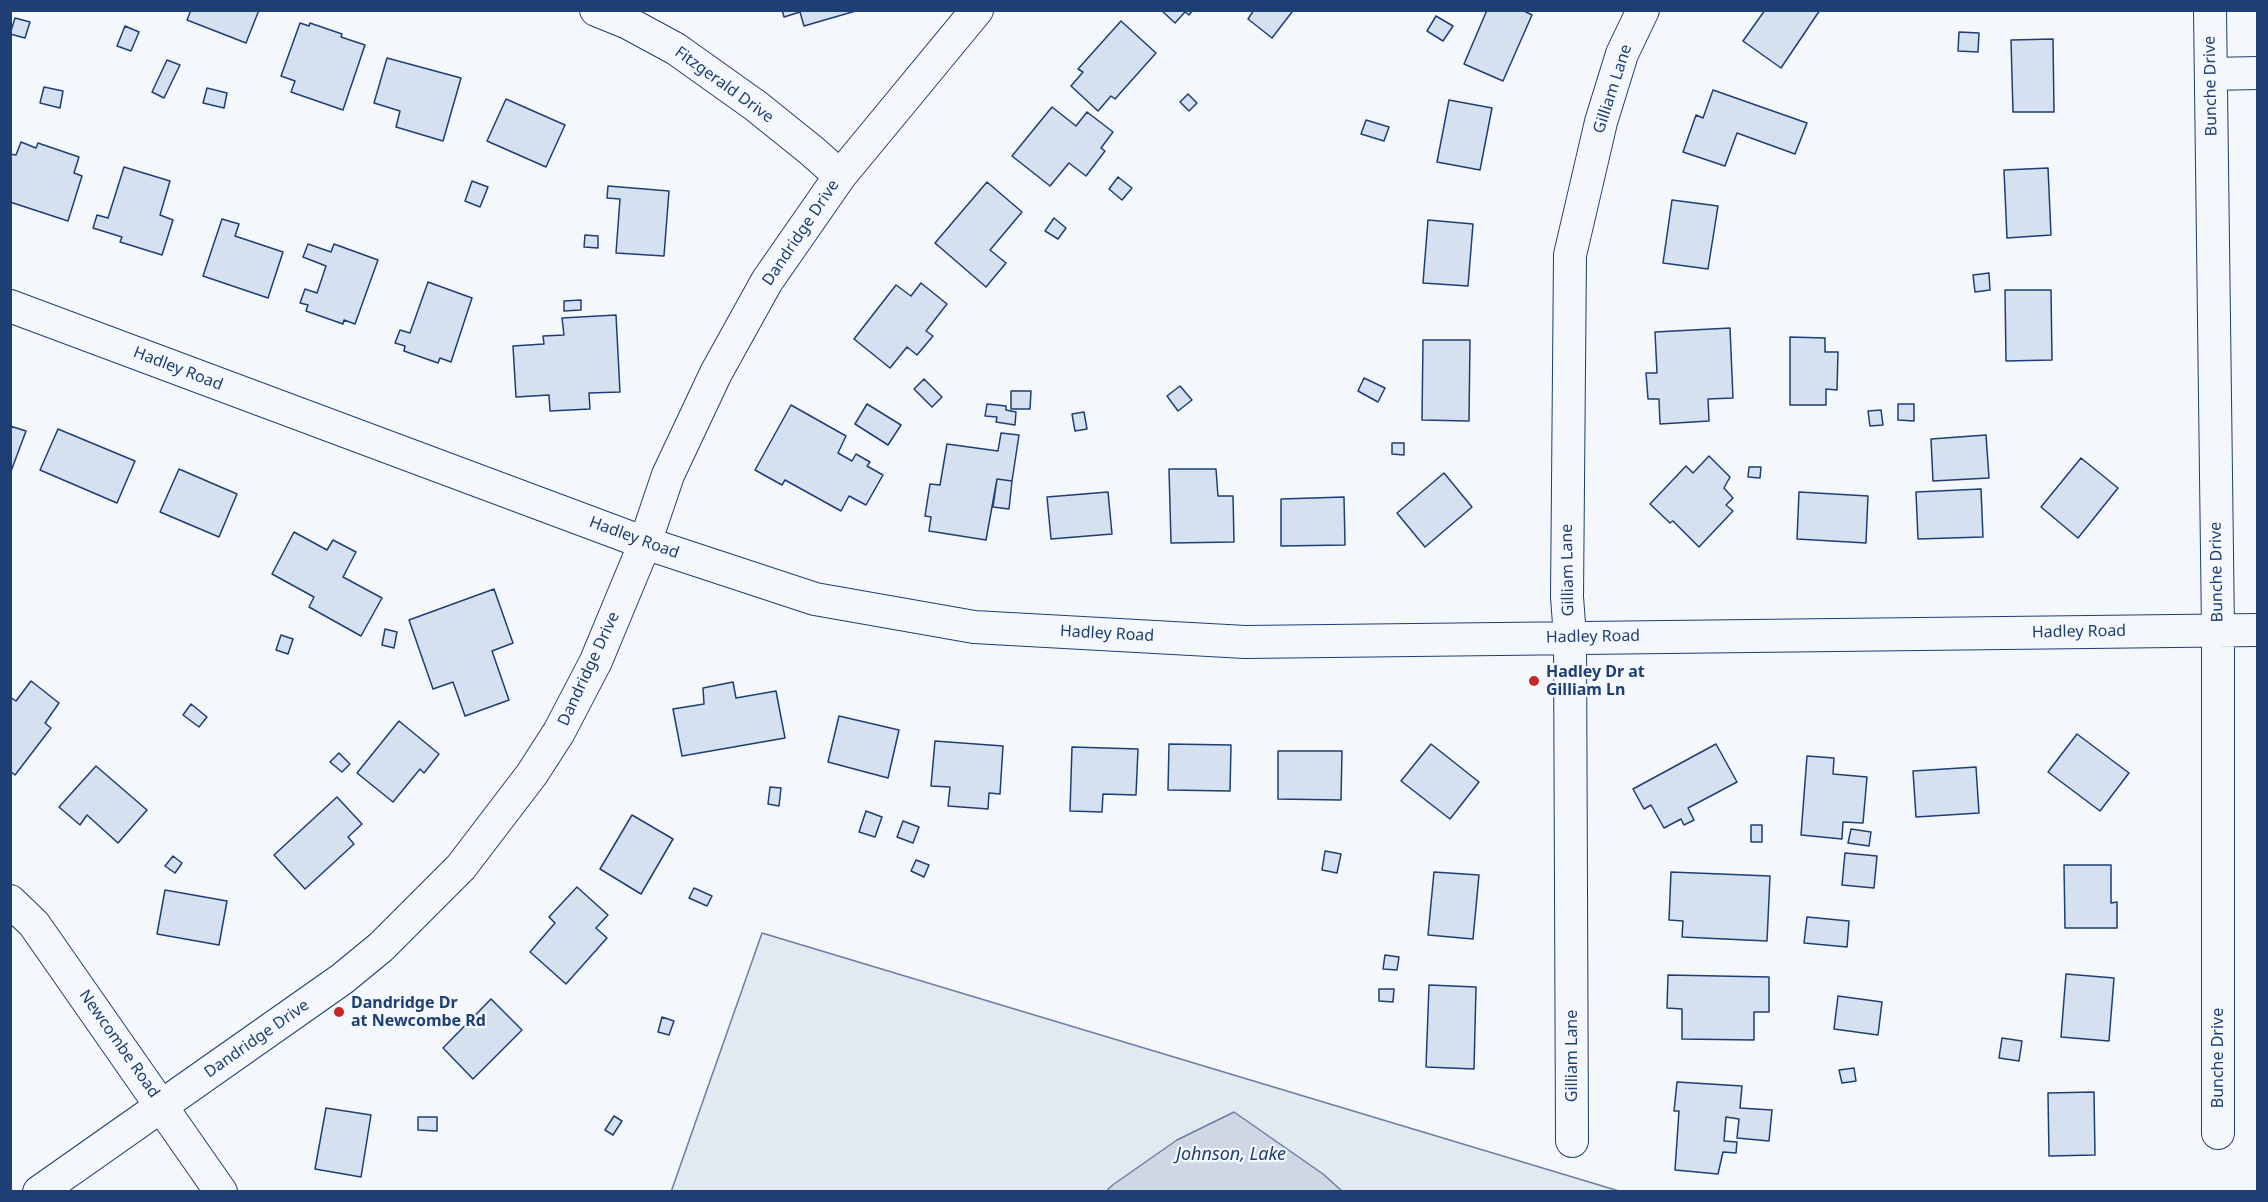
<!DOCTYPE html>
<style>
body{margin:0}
#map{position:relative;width:2268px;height:1202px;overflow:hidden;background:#f4f7fb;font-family:"Noto Sans",sans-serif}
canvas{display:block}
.frame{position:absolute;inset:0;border:12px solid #1d3f73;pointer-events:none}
</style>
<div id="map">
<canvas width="2268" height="1202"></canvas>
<div class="frame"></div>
</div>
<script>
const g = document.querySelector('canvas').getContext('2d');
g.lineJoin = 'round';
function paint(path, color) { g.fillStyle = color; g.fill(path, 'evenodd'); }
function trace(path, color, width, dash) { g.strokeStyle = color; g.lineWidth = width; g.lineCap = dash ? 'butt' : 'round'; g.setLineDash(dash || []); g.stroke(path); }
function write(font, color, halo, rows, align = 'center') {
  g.font = font + ' "Noto Sans",sans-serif'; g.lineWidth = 4.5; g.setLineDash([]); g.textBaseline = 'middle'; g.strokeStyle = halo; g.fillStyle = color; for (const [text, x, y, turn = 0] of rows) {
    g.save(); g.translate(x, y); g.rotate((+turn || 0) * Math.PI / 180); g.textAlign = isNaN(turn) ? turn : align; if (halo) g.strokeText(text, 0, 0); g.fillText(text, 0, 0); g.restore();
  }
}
const green = new Path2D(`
 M 762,933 L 1619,1191 L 671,1192 Z`);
const water = new Path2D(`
 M 1234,1112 L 1323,1174 L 1342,1191 L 1109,1191 L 1108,1189 L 1114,1184 L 1177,1140 Z`);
const building = new Path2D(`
 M 191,10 L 259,10 L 246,43 L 187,20 Z
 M 782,10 L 859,10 L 804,26 L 800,12 L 784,17 Z
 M 1161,10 L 1193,10 L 1189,15 L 1185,12 L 1175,23 Z
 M 1254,10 L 1291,10 L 1292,12 L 1272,38 L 1248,19 Z
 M 1487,10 L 1522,10 L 1532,15 L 1503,81 L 1464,64 Z
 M 1765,10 L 1820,10 L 1781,68 L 1743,41 Z
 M 1436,16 L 1453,26 L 1443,41 L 1427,31 Z
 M 15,18 L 30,22 L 25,38 L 10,34 Z
 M 1121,21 L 1156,53 L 1115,99 L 1111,96 L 1098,111 L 1071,86 L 1083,72 L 1078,69 Z
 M 300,23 L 309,26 L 310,23 L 342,34 L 341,37 L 365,45 L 343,110 L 291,92 L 295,81 L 281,76 Z
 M 125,26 L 139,32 L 131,51 L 117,46 Z
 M 1959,32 L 1979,33 L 1978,52 L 1958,51 Z
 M 2053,39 L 2054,112 L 2013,112 L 2011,40 Z
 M 387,58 L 461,78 L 443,141 L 396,127 L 400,111 L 374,103 Z
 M 167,60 L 180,65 L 164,98 L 152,92 Z
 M 44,87 L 63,91 L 60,108 L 40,103 Z
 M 207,88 L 227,93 L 224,108 L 203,103 Z
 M 1713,90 L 1807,123 L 1795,154 L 1737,133 L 1725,166 L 1683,152 L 1696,115 L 1703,118 Z
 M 1188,94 L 1197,103 L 1189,111 L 1180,102 Z
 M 506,99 L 565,125 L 546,167 L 487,141 Z
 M 1449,100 L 1492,108 L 1480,170 L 1437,162 Z
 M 1052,107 L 1076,126 L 1087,112 L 1113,132 L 1101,148 L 1105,151 L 1086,176 L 1069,163 L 1050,186 L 1012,156 Z
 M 1366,120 L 1389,127 L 1384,141 L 1361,134 Z
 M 21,142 L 36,148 L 38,143 L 79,157 L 74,173 L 82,176 L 68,221 L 10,202 L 10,154 L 16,155 Z
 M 124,167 L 170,181 L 160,215 L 173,220 L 162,255 L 120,242 L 122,237 L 93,228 L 97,215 L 108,218 Z
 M 2048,168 L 2051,235 L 2007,238 L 2004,170 Z
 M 1118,177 L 1132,188 L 1122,200 L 1109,189 Z
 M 472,181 L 488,187 L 480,207 L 465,201 Z
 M 987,182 L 1022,212 L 990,250 L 1006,263 L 986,287 L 935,243 Z
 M 608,186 L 669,191 L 664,256 L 616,253 L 620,199 L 607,198 Z
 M 1672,200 L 1718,206 L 1708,269 L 1663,263 Z
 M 1054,218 L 1066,228 L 1058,239 L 1045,231 Z
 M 222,219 L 239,224 L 235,236 L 283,252 L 268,298 L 203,276 Z
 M 1428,220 L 1473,224 L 1468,286 L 1423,283 Z
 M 585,235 L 598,236 L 598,248 L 584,247 Z
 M 308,244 L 331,252 L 334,244 L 378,260 L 355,324 L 344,320 L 343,324 L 306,311 L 308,305 L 300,303 L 305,289 L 317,293 L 326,266 L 303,257 Z
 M 1989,273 L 1990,290 L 1975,292 L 1973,275 Z
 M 428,282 L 472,298 L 451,362 L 440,358 L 438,363 L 404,351 L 405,346 L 395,343 L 400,330 L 410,333 Z
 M 921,283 L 947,304 L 926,331 L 933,336 L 917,355 L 907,347 L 890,368 L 854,339 L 896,285 L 911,296 Z
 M 2005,290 L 2051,290 L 2052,360 L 2006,361 Z
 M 581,300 L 581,310 L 564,311 L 564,301 Z
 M 616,315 L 620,392 L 589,393 L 590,409 L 550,411 L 549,395 L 516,397 L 513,346 L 544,344 L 543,336 L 564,335 L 562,318 Z
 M 1730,328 L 1733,398 L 1708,399 L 1709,421 L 1660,424 L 1659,399 L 1648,399 L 1646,373 L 1657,373 L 1655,332 Z
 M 1790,337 L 1825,338 L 1825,352 L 1838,352 L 1837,390 L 1826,389 L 1826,405 L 1790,405 Z
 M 1423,340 L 1470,340 L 1469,421 L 1422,420 Z
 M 1364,378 L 1385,388 L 1378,402 L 1358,391 Z
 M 924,379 L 942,397 L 932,407 L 914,389 Z
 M 1180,386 L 1192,400 L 1178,411 L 1167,396 Z
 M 1011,391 L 1031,391 L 1030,409 L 1011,409 Z
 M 867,404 L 901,425 L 888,445 L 855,424 Z
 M 987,404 L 1006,406 L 1006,410 L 1016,412 L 1015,425 L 996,422 L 997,417 L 985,416 Z
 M 1898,404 L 1914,404 L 1914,421 L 1898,420 Z
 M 791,405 L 846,436 L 838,453 L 852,461 L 856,454 L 870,462 L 867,466 L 883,475 L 866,505 L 849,496 L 841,511 L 785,480 L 782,485 L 755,470 Z
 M 1881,410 L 1883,425 L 1870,426 L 1868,411 Z
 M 1084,412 L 1087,429 L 1075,431 L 1072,414 Z
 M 10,426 L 26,431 L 10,474 Z
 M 58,429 L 135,461 L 117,503 L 40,470 Z
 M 1001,433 L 1019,435 L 1012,481 L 997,479 L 986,540 L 929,531 L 931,517 L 925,516 L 930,484 L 940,485 L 947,444 L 998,451 Z
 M 1986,435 L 1989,478 L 1933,481 L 1931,439 Z
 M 1392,443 L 1404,443 L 1404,455 L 1392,454 Z
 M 1709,456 L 1730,477 L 1724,488 L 1733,498 L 1726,505 L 1733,511 L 1699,547 L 1673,521 L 1670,523 L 1650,504 L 1686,466 L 1693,473 Z
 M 2081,458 L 2118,488 L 2078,538 L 2041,507 Z
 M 1749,467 L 1761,467 L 1760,478 L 1748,477 Z
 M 179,469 L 237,494 L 219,537 L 160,512 Z
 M 1169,469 L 1216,469 L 1218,496 L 1233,496 L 1234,542 L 1171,543 Z
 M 1444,473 L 1472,507 L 1425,547 L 1397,513 Z
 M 997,479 L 1012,481 L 1009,509 L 993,507 Z
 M 1981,489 L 1983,537 L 1918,539 L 1916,492 Z
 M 1108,492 L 1112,534 L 1051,539 L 1047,497 Z
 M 1799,492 L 1868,496 L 1866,543 L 1797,539 Z
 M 1344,497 L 1345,545 L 1281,546 L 1281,499 Z
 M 294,532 L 327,550 L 333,540 L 356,552 L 343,577 L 382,598 L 361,636 L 309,607 L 314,597 L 272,574 Z
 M 494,589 L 513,643 L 492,651 L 509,700 L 465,716 L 453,682 L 433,689 L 409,620 Z
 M 385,629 L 397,632 L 394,648 L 382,645 Z
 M 281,635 L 293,639 L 288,654 L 276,650 Z
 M 31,681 L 59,703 L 45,723 L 51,728 L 15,775 L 10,771 L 10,697 L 16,701 Z
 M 733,682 L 736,698 L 776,691 L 785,738 L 682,756 L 673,709 L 704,704 L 703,688 Z
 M 191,704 L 207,717 L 199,727 L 183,715 Z
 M 839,716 L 899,730 L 888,778 L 828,762 Z
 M 399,721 L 439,754 L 424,773 L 420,769 L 393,802 L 357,773 Z
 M 2077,734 L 2129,773 L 2100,811 L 2048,772 Z
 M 935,741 L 1003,746 L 1000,794 L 989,793 L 988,809 L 948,806 L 950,787 L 931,786 Z
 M 1169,744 L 1231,745 L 1230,791 L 1168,790 Z
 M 1431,744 L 1479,782 L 1450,819 L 1401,781 Z
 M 1716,744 L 1737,782 L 1688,808 L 1694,820 L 1684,825 L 1681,819 L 1664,828 L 1651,805 L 1644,809 L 1633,789 Z
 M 1072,747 L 1138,749 L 1136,795 L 1103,794 L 1102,812 L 1070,811 Z
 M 1278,751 L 1342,751 L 1341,800 L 1278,799 Z
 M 339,753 L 350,764 L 342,772 L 330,762 Z
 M 1807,756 L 1834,758 L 1833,774 L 1867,777 L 1863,823 L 1843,822 L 1842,839 L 1801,835 Z
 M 96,766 L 147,810 L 118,843 L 87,815 L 80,825 L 59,807 Z
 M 1976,767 L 1979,813 L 1916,817 L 1913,771 Z
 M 770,787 L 781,788 L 779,806 L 768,804 Z
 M 337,797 L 362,824 L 348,837 L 354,844 L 305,889 L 274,855 Z
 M 866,811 L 882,817 L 875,837 L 859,832 Z
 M 632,815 L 673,839 L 641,894 L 600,869 Z
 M 903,821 L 919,827 L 913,843 L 897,837 Z
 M 1751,825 L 1762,825 L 1762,842 L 1751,842 Z
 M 1851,829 L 1871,832 L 1869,846 L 1848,843 Z
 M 1325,851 L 1341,854 L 1337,873 L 1322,870 Z
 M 1845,853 L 1877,856 L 1874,888 L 1842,885 Z
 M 173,856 L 182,863 L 175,873 L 165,866 Z
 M 916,860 L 929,865 L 924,877 L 911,871 Z
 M 2064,865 L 2111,865 L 2111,903 L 2117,902 L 2117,928 L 2065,928 Z
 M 1434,872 L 1479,875 L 1473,939 L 1428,935 Z
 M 1671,872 L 1770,876 L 1767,941 L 1682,937 L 1683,921 L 1669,920 Z
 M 577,887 L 608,915 L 596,928 L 607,938 L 566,984 L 530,952 L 555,923 L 549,917 Z
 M 694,888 L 712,896 L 707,906 L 689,898 Z
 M 165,890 L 227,901 L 219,945 L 157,934 Z
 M 1807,917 L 1849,921 L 1847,947 L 1804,943 Z
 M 1385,955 L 1399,957 L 1397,970 L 1383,969 Z
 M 2066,974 L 2114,978 L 2109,1041 L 2061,1037 Z
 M 1668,975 L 1769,977 L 1769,1012 L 1754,1012 L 1754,1040 L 1682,1039 L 1682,1009 L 1667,1008 Z
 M 1429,985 L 1476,987 L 1474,1069 L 1426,1067 Z
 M 1379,989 L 1394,989 L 1393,1002 L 1379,1001 Z
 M 1838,996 L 1882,1002 L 1878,1035 L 1834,1029 Z
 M 491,999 L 522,1030 L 473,1079 L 443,1048 Z
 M 662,1017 L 674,1021 L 669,1035 L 658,1032 Z
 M 2002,1038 L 2022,1041 L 2019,1061 L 1999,1058 Z
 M 1854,1068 L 1856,1081 L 1842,1083 L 1839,1070 Z
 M 1677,1082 L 1742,1086 L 1740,1108 L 1772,1110 L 1769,1141 L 1737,1138 L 1739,1119 L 1726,1117 L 1724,1141 L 1737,1142 L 1736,1153 L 1723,1152 L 1718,1174 L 1675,1170 L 1679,1111 L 1674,1111 Z
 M 2094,1092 L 2095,1155 L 2049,1156 L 2048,1093 Z
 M 326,1108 L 371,1115 L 361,1177 L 315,1169 Z
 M 614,1116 L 622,1121 L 613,1135 L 605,1130 Z
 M 418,1117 L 437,1117 L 437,1131 L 418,1130 Z`);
const street = new Path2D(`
 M 596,10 L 628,23 L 676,49 L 756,106 L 812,151 L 840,176
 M 2210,10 L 2218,630 L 2218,1133
 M 2211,74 L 2258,73
 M 10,306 L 645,543 L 815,599 L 974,627 L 1245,642 L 2258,630
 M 10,901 L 34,924 L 221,1192
 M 1572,1141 L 1570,637 L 1567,597 L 1570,255 L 1601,122 L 1622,54 L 1643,10
 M 39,1192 L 342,979 L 381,947 L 461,867 L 532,774 L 559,732 L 596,661 L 645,543 L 668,475 L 716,373 L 767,281 L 840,176 L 977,10`);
const markers = [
 [1534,681,6,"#c62828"],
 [339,1012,6,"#c62828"]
];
const streetNames = [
 ["Fitzgerald Drive",724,85,36],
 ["Bunche Drive",2211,86,-91],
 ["Gilliam Lane",1613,89,-72],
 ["Dandridge Drive",801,233,-56],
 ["Hadley Road",178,369,21],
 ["Hadley Road",634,538,20],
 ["Gilliam Lane",1568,570,-91],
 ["Bunche Drive",2217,572,-91],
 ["Hadley Road",2079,632,-1],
 ["Hadley Road",1107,634,3],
 ["Hadley Road",1593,637,-1],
 ["Dandridge Drive",589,669,-65],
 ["Dandridge Drive",257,1039,-35],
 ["Newcombe Road",119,1044,55],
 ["Gilliam Lane",1572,1056,-90],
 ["Bunche Drive",2218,1058,-90]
];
const poiNames = [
 ["Hadley Dr at",1546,672],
 ["Gilliam Ln",1546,690],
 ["Dandridge Dr",351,1003],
 ["at Newcombe Rd",351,1021]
];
const waterNames = [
 ["Johnson, Lake",1231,1155]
];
paint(green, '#e3e9f0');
trace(green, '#687fa3', 1.5);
paint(water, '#cfd7e4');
trace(water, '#687fa3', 1.5);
paint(building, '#d5e0f0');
trace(building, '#1d3f73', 1.5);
trace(street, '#1d3f73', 34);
trace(street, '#f4f7fb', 32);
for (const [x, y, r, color] of markers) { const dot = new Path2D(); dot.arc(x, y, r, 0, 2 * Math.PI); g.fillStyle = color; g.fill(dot); trace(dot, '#f4f7fb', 2); }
write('16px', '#1d3f73', '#f4f7fb', streetNames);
write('bold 16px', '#1d3f73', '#f4f7fb', poiNames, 'left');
write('italic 18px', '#1d3f73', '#f4f7fb', waterNames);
</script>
